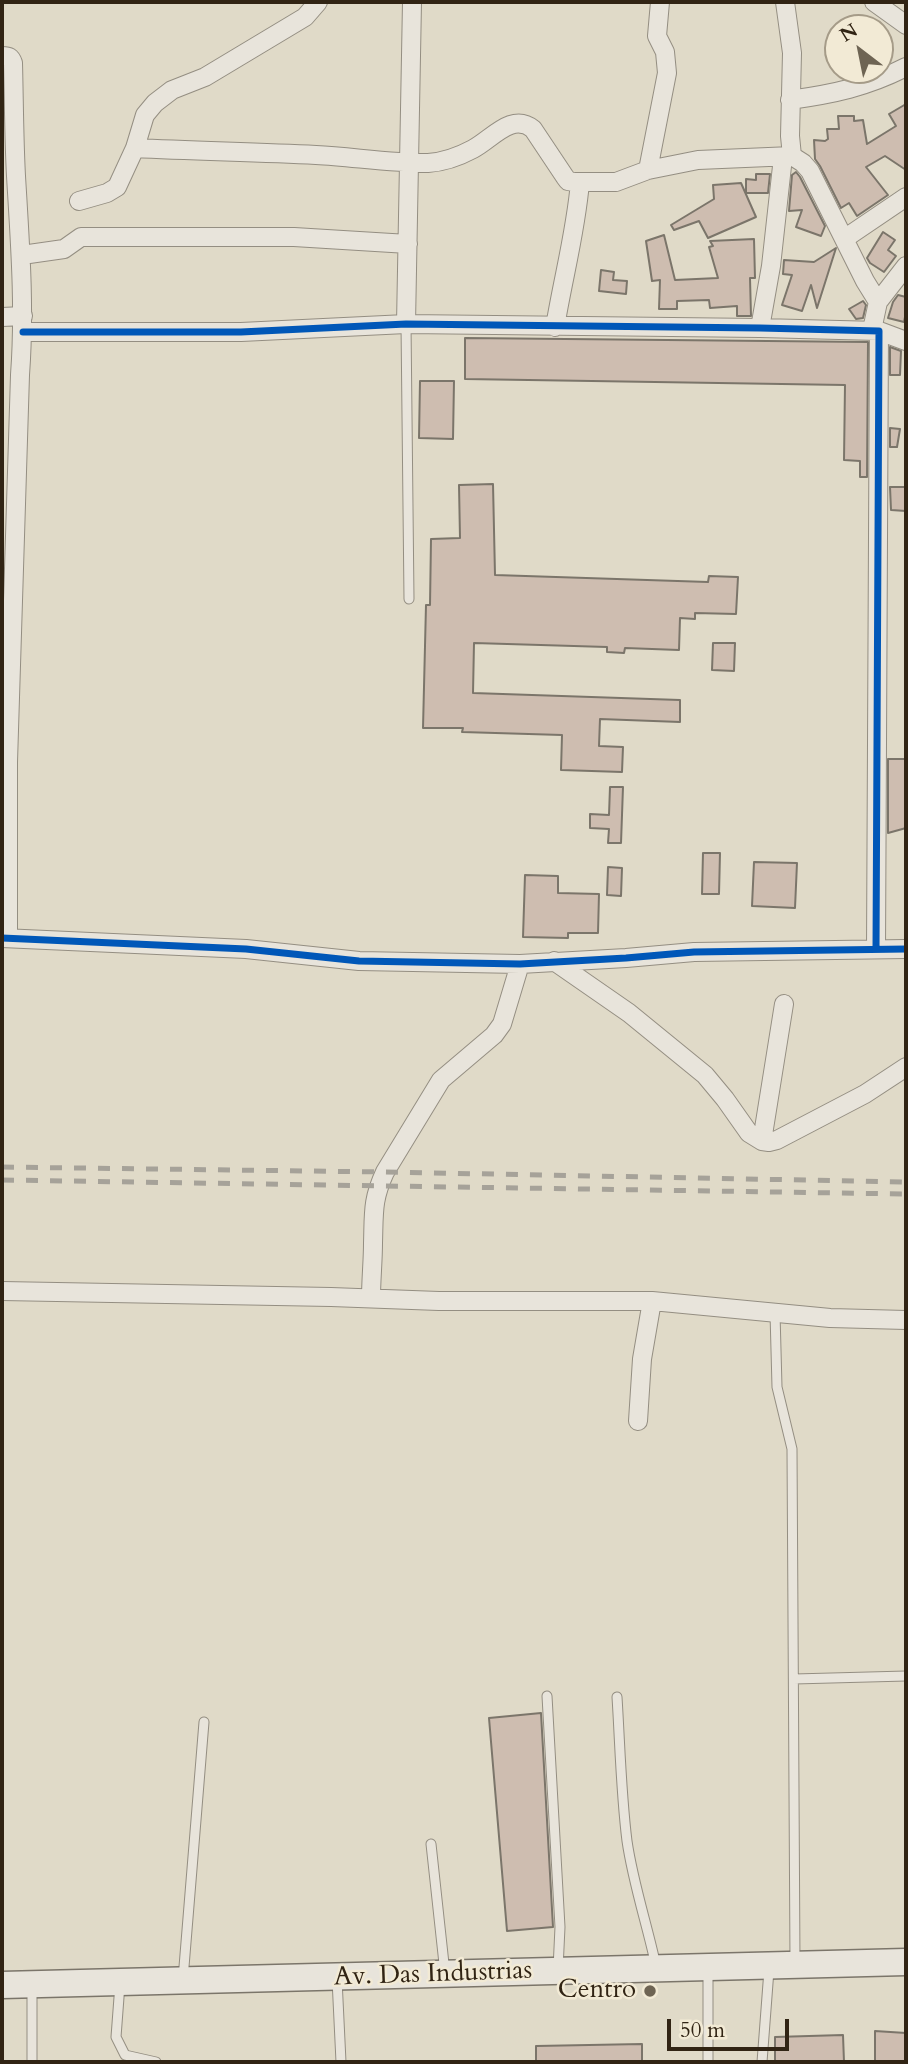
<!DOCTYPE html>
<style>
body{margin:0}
#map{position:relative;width:908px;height:2064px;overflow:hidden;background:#e0dac8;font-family:Cardo,serif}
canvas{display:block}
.frame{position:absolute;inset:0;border:4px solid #312414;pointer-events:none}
.north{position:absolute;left:824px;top:14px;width:70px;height:70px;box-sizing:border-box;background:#f2ead5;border:2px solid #a59b88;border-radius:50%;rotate:328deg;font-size:19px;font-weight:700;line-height:28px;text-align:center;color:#312414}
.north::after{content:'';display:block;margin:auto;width:24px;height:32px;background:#6e6453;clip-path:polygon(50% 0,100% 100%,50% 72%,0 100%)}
.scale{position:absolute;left:667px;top:2019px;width:122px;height:32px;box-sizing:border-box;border:4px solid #312414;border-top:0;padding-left:9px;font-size:21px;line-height:24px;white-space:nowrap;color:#312414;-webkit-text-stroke:5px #f2ead5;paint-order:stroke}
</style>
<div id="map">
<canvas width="908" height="2064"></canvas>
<div class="frame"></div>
<div class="north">N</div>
<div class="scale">50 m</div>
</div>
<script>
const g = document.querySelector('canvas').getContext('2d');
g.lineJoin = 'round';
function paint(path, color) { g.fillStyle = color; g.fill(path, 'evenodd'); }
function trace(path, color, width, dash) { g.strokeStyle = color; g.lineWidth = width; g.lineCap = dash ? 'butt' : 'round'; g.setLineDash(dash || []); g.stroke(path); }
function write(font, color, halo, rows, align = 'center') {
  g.font = font + ' Cardo,serif'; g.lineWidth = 5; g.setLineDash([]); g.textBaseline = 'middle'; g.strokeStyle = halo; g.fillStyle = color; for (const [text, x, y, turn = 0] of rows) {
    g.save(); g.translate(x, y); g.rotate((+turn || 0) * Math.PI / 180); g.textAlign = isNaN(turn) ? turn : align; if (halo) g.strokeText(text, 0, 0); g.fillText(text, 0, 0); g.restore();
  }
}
const building = new Path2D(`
 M 906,104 L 906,170 L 885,156 L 866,167 L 888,195 L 857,216 L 849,203 L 841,208 L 820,166 L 815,159 L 814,140 L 825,141 L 828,139 L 827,129 L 839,129 L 838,116 L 854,116 L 854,121 L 863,120 L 867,144 L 896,126 L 889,114 Z
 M 796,172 L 800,177 L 825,226 L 821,236 L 796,227 L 802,210 L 789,211 L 792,175 Z
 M 756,174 L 770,174 L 768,193 L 746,193 L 746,179 L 756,180 Z
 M 741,183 L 756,217 L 708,238 L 699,221 L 674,230 L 671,225 L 714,199 L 713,185 Z
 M 883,232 L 895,240 L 888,250 L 896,256 L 884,272 L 870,263 L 867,258 Z
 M 664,235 L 675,280 L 718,278 L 709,247 L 713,246 L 710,241 L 754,239 L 755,278 L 750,278 L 751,316 L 737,316 L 737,306 L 710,308 L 709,300 L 677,301 L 677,309 L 659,309 L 660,280 L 652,281 L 646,241 Z
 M 836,248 L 817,308 L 811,285 L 802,311 L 782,305 L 792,275 L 783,274 L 784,260 L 814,262 Z
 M 601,270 L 614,272 L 613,280 L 627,281 L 626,294 L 599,291 Z
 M 898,295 L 906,297 L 906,312 L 904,322 L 888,318 L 893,302 Z
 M 863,301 L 866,305 L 863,318 L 856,319 L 849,309 Z
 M 465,338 L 868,342 L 867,477 L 860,477 L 860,461 L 844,460 L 845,385 L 465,379 Z
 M 890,347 L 901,351 L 900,375 L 890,375 Z
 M 420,381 L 454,381 L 453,439 L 419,438 Z
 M 890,428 L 900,429 L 897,447 L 890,447 Z
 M 493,484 L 495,575 L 708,582 L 709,576 L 738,577 L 736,614 L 695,613 L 695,619 L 680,618 L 679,650 L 625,648 L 624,653 L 607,652 L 607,647 L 474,643 L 473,693 L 680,700 L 680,722 L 600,719 L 599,746 L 623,747 L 622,772 L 561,770 L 562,735 L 462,732 L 463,728 L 423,728 L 426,605 L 430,605 L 431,539 L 460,538 L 459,485 Z
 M 890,487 L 906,487 L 906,511 L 891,510 Z
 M 713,643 L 735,643 L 734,671 L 712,670 Z
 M 888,759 L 906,759 L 906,828 L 888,833 Z
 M 610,787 L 623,787 L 621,843 L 608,843 L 609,829 L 590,828 L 590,814 L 609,815 Z
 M 703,853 L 720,853 L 719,894 L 702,894 Z
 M 754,862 L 797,863 L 795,908 L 752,906 Z
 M 608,867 L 622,868 L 621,896 L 607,895 Z
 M 525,875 L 558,876 L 558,893 L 599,894 L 598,933 L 568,933 L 568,938 L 523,937 Z
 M 541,1713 L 553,1927 L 507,1931 L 489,1718 Z
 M 875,2031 L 906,2033 L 906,2062 L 875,2062 Z
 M 843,2035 L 844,2062 L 775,2062 L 775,2037 Z
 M 642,2044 L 642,2062 L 536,2062 L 536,2046 Z`);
const lane = new Path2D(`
 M 406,324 L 409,599
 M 775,1313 L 777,1387 L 792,1449 L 795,1962
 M 794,1679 L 906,1676
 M 547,1696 L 560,1927 L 558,1969
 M 617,1697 C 620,1744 621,1793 627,1841 C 633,1883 647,1924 656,1966
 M 431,1844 L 445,1973
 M 183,1979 L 204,1722
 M 337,1979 L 341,2062
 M 120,1984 L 116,2037 L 125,2055 L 156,2062
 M 32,2062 L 32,1985
 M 708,2062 L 708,1968
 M 762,2062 L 769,1970`);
const street = new Path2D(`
 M 785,2 L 792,53 L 790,136 L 792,156
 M 874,2 L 906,25
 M 2,56 C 9,56 11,57 13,63 C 14,101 14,139 16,176 C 20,243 25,308 20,375 L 8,762 L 8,938
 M 790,100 C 833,94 867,87 906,67
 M 135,148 C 195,151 256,152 316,155 C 353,157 390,163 428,163 C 443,162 460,156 473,149 C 492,139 512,112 533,129 L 565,177 L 568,181 L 574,182 L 616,182 L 648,170 L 698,160 L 792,156 L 803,163 L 810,171 L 865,281 L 878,302
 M 648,170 L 667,73 L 665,52 L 657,36 L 660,2
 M 79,201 L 107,193 L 117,187 L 135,148 L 145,115 L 155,103 L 172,90 L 205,77 L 305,17 L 318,2
 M 844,239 L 906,197
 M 22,255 L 64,249 L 81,237 L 294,237 L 408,244
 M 2,317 L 23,316
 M 406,324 L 412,2
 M 555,327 C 563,278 576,231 580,182
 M 760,328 L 771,266 L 783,157
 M 872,330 L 878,302 L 906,266
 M 879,331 L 906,341
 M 23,332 L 241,332 L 406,324 L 760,328 L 879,331 L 876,948
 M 2,938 L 246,949 L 359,961 L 520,964 L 626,958 L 694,952 L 906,949
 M 554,961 L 629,1013 L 705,1075 L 725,1099 L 749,1133 L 762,1141 L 769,1142 L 777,1140 L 865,1094 L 906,1067
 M 762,1141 L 784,1004
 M 2,1291 L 331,1297 L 439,1301 L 652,1301 L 830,1318 L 906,1320
 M 371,1298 C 371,1280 373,1261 373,1243 C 374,1213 372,1200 385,1172 L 441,1080 L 494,1035 L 502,1024 L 520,964
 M 638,1421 L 642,1359 L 652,1301`);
const secondary = new Path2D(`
 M 2,1985 L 906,1962`);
const rail = new Path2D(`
 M 2,1167 L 385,1172 L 906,1182
 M 2,1180 L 906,1194`);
const cycleway = new Path2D(`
 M 23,332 L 241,332 L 406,324 L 760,328 L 879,331 L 876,948
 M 2,938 L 246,949 L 359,961 L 520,964 L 626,958 L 694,952 L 906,949`);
const markers = [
 [650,1991,7,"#6e6453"]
];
const streetNames = [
 ["Av. Das Industrias",433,1975,-2]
];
const poiNames = [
 ["Centro",636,1991]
];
paint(building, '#cebdb0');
trace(building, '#7b756a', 2);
trace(lane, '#948e82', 11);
trace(street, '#948e82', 20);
trace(secondary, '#7b756a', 29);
trace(lane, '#e8e4db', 9);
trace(street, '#e8e4db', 18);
trace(secondary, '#e8e4db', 26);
trace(rail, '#a6a299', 5, [12, 12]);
trace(cycleway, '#0057b8', 7);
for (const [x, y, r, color] of markers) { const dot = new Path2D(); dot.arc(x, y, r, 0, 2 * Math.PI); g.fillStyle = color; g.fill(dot); trace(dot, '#f2ead5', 2.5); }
write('26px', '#312414', '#f2ead5', streetNames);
write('26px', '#312414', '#f2ead5', poiNames, 'right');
</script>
